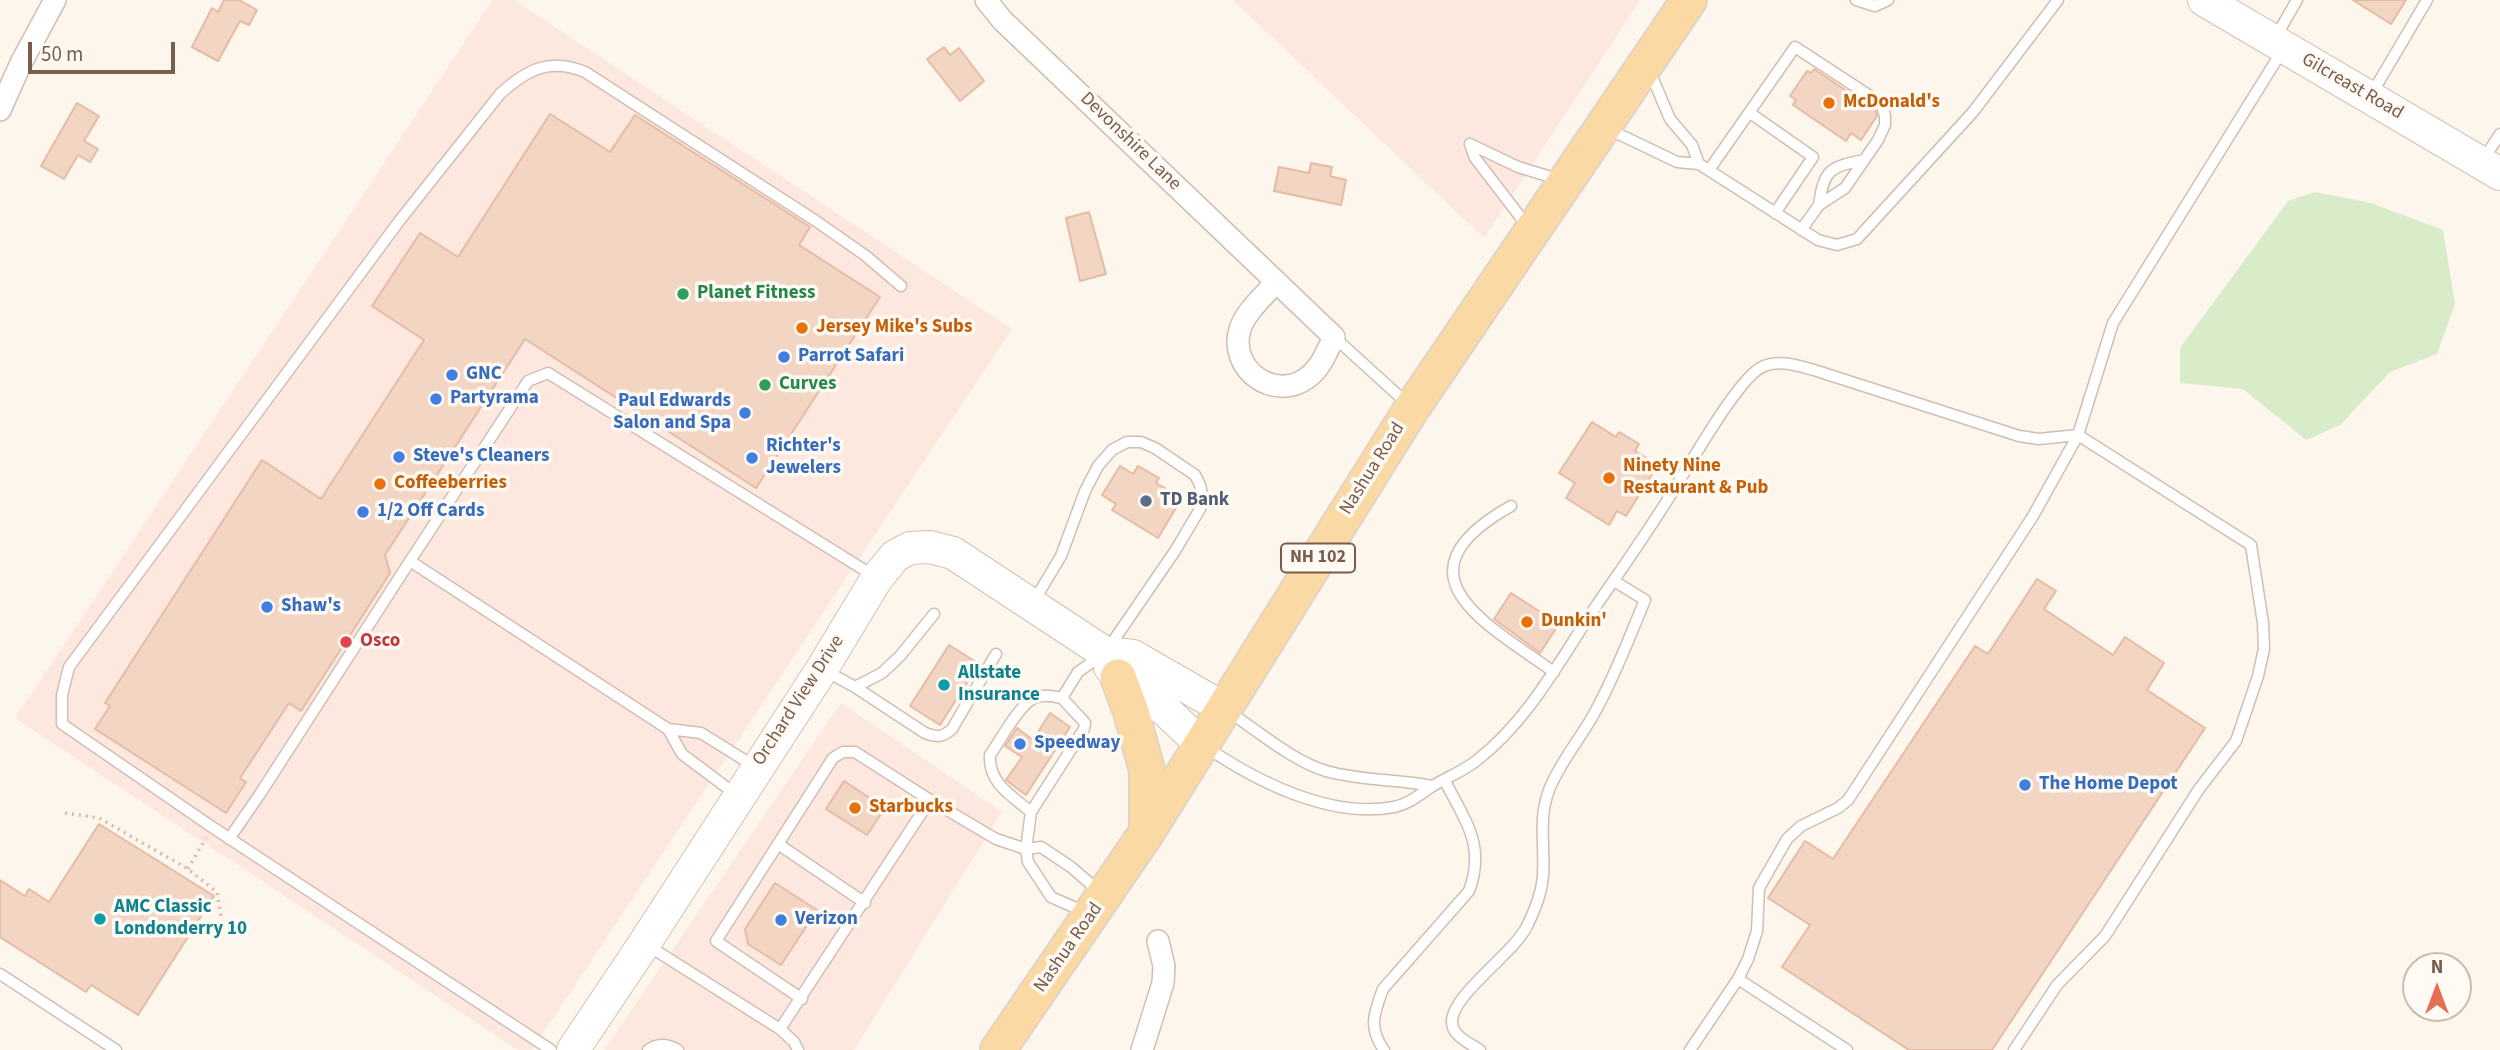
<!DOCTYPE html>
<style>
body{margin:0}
#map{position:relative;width:2500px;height:1050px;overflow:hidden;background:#fdf6ec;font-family:"Source Sans 3",sans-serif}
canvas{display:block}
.north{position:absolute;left:2402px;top:952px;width:70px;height:70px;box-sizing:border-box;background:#fffaf3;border:2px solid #cabbb1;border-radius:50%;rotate:0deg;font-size:19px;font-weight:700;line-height:28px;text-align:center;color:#7a5c4d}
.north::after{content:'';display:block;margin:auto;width:24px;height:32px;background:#e76f51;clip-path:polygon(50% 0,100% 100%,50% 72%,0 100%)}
.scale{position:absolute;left:28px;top:42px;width:147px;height:32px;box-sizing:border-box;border:4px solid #7a5c4d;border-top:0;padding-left:9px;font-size:21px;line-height:24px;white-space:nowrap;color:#7a5c4d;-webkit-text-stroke:5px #fffaf3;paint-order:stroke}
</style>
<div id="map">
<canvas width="2500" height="1050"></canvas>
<div class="north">N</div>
<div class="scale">50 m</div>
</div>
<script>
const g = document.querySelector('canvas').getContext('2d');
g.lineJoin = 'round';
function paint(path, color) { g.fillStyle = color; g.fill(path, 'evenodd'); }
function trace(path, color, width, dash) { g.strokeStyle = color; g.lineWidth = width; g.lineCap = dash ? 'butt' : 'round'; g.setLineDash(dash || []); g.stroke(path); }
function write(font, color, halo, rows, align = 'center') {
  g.font = font + ' "Source Sans 3",sans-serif'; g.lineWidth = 7; g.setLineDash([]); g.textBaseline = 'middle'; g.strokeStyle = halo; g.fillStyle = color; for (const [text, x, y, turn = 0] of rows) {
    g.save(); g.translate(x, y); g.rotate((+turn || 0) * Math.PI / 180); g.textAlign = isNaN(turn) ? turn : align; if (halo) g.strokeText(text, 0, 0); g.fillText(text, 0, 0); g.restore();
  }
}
const commercial = new Path2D(`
 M 493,0 L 514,0 L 1012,329 L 532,1050 L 518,1050 L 15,718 Z
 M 1233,0 L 1640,0 L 1484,238 Z
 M 841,703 L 1002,812 L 854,1050 L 604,1050 Z`);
const green = new Path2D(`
 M 2315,192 L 2371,203 L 2443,230 L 2455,304 L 2437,354 L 2390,372 L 2340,425 L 2306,440 L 2243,389 L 2180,383 L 2180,348 L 2288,201 Z`);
const building = new Path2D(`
 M 224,0 L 239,0 L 257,10 L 249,25 L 240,21 L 218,61 L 192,47 L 212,8 L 218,12 Z
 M 2353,0 L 2406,0 L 2391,24 Z
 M 944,47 L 950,55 L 959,48 L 984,81 L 960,101 L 927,59 Z
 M 1814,69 L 1875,110 L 1877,116 L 1861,140 L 1851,133 L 1846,141 L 1793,105 L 1796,100 L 1790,96 L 1807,71 L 1811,73 Z
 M 77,103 L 99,116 L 84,141 L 98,149 L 90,162 L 78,155 L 64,179 L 41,166 Z
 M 550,114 L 610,152 L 635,115 L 810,227 L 799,245 L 880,297 L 756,488 L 525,339 L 385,555 L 390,573 L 301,711 L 289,703 L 240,778 L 246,782 L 226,813 L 95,729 L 110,706 L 105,703 L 262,460 L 321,499 L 424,340 L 372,306 L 420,233 L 458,257 Z
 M 1311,163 L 1332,167 L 1330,176 L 1346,180 L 1341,205 L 1274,191 L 1279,167 L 1309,173 Z
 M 1089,212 L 1106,274 L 1080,281 L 1066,218 Z
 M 1592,422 L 1616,437 L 1619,432 L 1639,444 L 1635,451 L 1658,465 L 1626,516 L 1617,511 L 1609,525 L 1566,498 L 1575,483 L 1559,473 Z
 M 1120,466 L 1133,474 L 1138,466 L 1159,478 L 1156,483 L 1182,498 L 1158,538 L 1112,510 L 1116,504 L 1102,495 Z
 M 2037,579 L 2056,591 L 2044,609 L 2113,655 L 2125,637 L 2164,663 L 2147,690 L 2205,728 L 1992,1050 L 1909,1050 L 1782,967 L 1810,925 L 1768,898 L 1805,841 L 1833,859 L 1975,646 L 1988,654 Z
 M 1511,593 L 1559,624 L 1540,653 L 1494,619 Z
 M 949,645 L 979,664 L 940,725 L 910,706 Z
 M 1050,713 L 1070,727 L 1026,795 L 1006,780 L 1022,757 L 1005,746 L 1017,728 L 1033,740 Z
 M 844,781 L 885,808 L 867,835 L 826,809 Z
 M 99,824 L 214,896 L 138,1015 L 91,985 L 86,992 L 0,937 L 0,880 L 25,896 L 29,889 L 49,902 Z
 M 775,883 L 817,910 L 781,965 L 748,944 L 745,929 Z`);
const path = new Path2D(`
 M 65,813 L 99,818 L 188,869 L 217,892 L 222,922
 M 188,869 L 206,838`);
const lane = new Path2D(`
 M 1856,0 L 1875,6 L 1888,0
 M 2274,40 L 2297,0
 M 1650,72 L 1670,119 L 1692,145 L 1699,164
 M 2371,95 L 2427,0
 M 1750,113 L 1813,157 L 1775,213
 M 1606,128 L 1677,162 L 1699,164 L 1818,240 L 1837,245 L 1857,239 L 1973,112 L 2058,0
 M 1470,144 L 1475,158 L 1528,227
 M 1470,144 L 1518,167 L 1561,180
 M 2483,160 L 2500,134
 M 1709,170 L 1795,47 L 1876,100 L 1882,106 L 1885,116 L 1885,125 L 1878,140 L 1845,188 L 1819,205 L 1801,230
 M 1819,205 C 1824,169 1830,167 1864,160
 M 1334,337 L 1410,406
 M 1511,506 C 1390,574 1485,623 1554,672
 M 1034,601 L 1061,556 L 1085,491 L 1098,466 L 1112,450 L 1127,442 L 1141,442 L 1155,448 L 1195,475 L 1200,485 L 1202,495 L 1200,509 L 1175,551 L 1105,653 L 1078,672 L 1062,698 C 1052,696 1043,694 1034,698 C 1019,705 1000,741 990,755 C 988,783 1012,796 1031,812 L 1026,849 L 1028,862 L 1051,897 L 1085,912
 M 824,670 L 855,687 L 925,733 C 937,737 942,738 952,729 L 996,654
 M 855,687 L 882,673 L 900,656 L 934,614
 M 1229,712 C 1258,731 1293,761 1326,771 C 1361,781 1397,779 1432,786
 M 668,729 L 410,561 L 528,381 L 548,373 L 874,576
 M 1206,747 C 1256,781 1330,819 1394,807 C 1409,804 1419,795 1431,787 C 1445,778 1462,772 1476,761 C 1529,720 1560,660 1596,606 C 1625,564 1655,522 1681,478 C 1696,454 1740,377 1762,367 C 1779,359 1798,366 1814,370 L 2019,436 L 2039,439 L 2078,435 L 2113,323 L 2282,51
 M 738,796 L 682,754 L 668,729 L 701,733 L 754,766
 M 1031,812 L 1084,729 L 1085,723 L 1062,698
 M 229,839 L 260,794 L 410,561
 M 778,844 L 865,903
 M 647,945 L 780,1029 L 794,1042 L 798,1050
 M 0,974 L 116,1050
 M 1738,979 L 1847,1050
 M 802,999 L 716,941 L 833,758 L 843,752 L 855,752 L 930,800 L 996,839 L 1026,849 L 1041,847 L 1071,867 L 1100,892
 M 780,1029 L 930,800
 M 551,1050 L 212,827 L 62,724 L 62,695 L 69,667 L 400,220 L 500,94 C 526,70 550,57 585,72 L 816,221 L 866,256 L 901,286
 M 648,1050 C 658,1043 668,1044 678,1050
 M 1384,1050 C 1368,1028 1374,1013 1383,989 L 1469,891 C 1486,845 1465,821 1445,781
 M 1480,1050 C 1469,1043 1451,1035 1452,1021 C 1453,994 1514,953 1527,926 C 1535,910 1542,892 1543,875 C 1545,846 1538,819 1549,790 C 1560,762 1581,738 1595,712 C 1615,676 1629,638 1645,600 L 1614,581
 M 1690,1050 L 1738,979 L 1748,959 L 1757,931 L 1759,888 L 1787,839 L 1801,826 L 1838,808 L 1848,800 L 2033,516 L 2078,435 L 2251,545 L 2263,623 L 2264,649 L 2258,676 L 2236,741 L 2199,789 L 2105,936 L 2057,985 L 2014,1050`);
const street = new Path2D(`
 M 986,0 L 1002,20 L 1334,337 C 1327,351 1321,368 1307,378 C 1274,402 1228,369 1240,329 C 1246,311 1264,296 1276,282
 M 0,110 L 21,63 L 55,0
 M 1142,1050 L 1163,983 L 1164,966 L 1158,941`);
const secondary = new Path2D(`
 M 2204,0 L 2500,174
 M 1110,667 L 1118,677 L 1164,709 L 1201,744
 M 573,1050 L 644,944 L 822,669 L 877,578 L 895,556 L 910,548 L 930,547 L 953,553 L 1105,653 L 1133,656 L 1225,709`);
const primary = new Path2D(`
 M 1118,677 L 1131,712 L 1147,770 L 1147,832
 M 998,1050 L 1147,832 L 1412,408 L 1689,0`);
const markers = [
 [1829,103,7,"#e8710a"],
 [683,294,7,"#2e9e5b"],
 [802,328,7,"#e8710a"],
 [784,357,7,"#3f7fe0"],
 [452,375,7,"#3f7fe0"],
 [765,385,7,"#2e9e5b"],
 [436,399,7,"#3f7fe0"],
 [745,413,7,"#3f7fe0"],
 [399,457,7,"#3f7fe0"],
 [752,458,7,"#3f7fe0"],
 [1609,478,7,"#e8710a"],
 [380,484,7,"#e8710a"],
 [1146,501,7,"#5c6f8a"],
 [363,512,7,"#3f7fe0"],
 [267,607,7,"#3f7fe0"],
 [1527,622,7,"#e8710a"],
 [346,642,7,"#e0444e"],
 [944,685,7,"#0f9aa8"],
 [1020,744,7,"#3f7fe0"],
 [2025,785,7,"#3f7fe0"],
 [855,808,7,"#e8710a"],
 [100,919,7,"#0f9aa8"],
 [781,920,7,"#3f7fe0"]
];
const shields = [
 [1318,558,74]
];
const shieldNames = [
 ["NH 102",1318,558]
];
const streetNames = [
 ["Gilcreast Road",2352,87,30],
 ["Devonshire Lane",1130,142,44],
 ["Nashua Road",1373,469,-58],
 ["Orchard View Drive",799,701,-57],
 ["Nashua Road",1069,948,-55]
];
const foodNames = [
 ["McDonald's",1843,103],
 ["Jersey Mike's Subs",816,328],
 ["Ninety Nine",1623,467],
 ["Restaurant & Pub",1623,489],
 ["Coffeeberries",394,484],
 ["Dunkin'",1541,622],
 ["Starbucks",869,808]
];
const leisureNames = [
 ["Planet Fitness",697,294],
 ["Curves",779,385]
];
const shopNames = [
 ["Parrot Safari",798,357],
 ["GNC",466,375],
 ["Partyrama",450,399],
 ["Paul Edwards",731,402,"right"],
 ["Salon and Spa",731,424,"right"],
 ["Richter's",766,447],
 ["Jewelers",766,469],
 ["Steve's Cleaners",413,457],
 ["1/2 Off Cards",377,512],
 ["Shaw's",281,607],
 ["Speedway",1034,744],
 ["The Home Depot",2039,785],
 ["Verizon",795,920]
];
const serviceNames = [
 ["TD Bank",1160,501]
];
const healthNames = [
 ["Osco",360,642]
];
const cultureNames = [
 ["Allstate",958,674],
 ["Insurance",958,696],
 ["AMC Classic",114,908],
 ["Londonderry 10",114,930]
];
paint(commercial, '#fde8e0');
paint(green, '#d8ecc9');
paint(building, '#f3d5c3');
trace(building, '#e6bba3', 2);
trace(lane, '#d1beb0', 13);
trace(street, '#d1beb0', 24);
trace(secondary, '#d6c0b0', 34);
trace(primary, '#dad1cd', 38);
trace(path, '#d9b8a5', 3.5, [2, 5]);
trace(lane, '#fff', 10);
trace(street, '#fff', 21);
trace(secondary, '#fff', 32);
trace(primary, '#fbd9a5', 35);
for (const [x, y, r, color] of markers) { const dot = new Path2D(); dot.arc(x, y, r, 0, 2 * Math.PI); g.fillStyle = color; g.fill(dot); trace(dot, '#fffaf3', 2.5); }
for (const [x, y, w] of shields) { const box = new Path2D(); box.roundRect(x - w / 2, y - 14.5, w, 29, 5); g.fillStyle = '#fffaf3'; g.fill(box); trace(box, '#7a5c4d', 2); }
write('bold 18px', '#7a5c4d', null, shieldNames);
write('19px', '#7a5c4d', '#fffaf3', streetNames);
write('bold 19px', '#c56008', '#fffaf3', foodNames, 'left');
write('bold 19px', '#27864d', '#fffaf3', leisureNames, 'left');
write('bold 19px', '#366cbe', '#fffaf3', shopNames, 'left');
write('bold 19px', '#4e5e75', '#fffaf3', serviceNames, 'left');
write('bold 19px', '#be3a42', '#fffaf3', healthNames, 'left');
write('bold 19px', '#0d838f', '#fffaf3', cultureNames, 'left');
</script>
